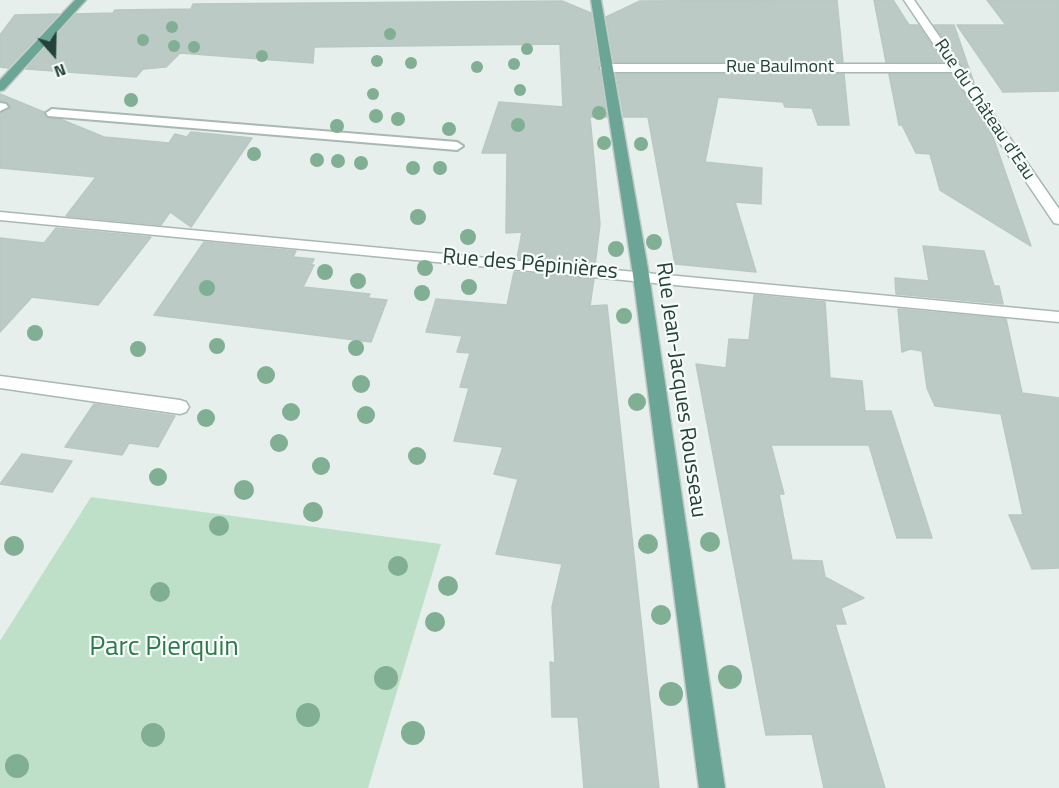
<!DOCTYPE html>
<meta charset="utf-8">
<style>
body{margin:0}
#map{position:relative;width:1059px;height:788px;overflow:hidden;background:#e6efeb;font-family:"Titillium Web",sans-serif}
canvas{display:block}
.north{position:absolute;left:24px;top:24px;width:60px;height:60px;-webkit-text-stroke:4px #f7fbf9;paint-order:stroke;rotate:160deg;font-size:16px;font-weight:700;line-height:24px;text-align:center;color:#24423a}
.north::after{content:'';display:block;margin:auto;width:21px;height:27px;background:#24423a;clip-path:polygon(50% 0,100% 100%,50% 72%,0 100%)}
</style>
<div id="map">
<canvas width="1059" height="788"></canvas>
<div class="north">N</div>
</div>
<script>
const g = document.querySelector('canvas').getContext('2d');
g.lineJoin = 'round';
function paint(path, color) { g.fillStyle = color; g.fill(path, 'evenodd'); }
function trace(path, color, width, dash) { g.strokeStyle = color; g.lineWidth = width; g.lineCap = dash ? 'butt' : 'round'; g.setLineDash(dash || []); g.stroke(path); }
function write(font, color, halo, rows, align = 'center') {
  g.font = font + ' "Titillium Web",sans-serif'; g.lineWidth = 4.5; g.setLineDash([]); g.textBaseline = 'middle'; g.strokeStyle = halo; g.fillStyle = color; for (const [text, x, y, turn = 0] of rows) {
    g.save(); g.translate(x, y); g.rotate((+turn || 0) * Math.PI / 180); g.textAlign = isNaN(turn) ? turn : align; if (halo) g.strokeText(text, 0, 0); g.fillText(text, 0, 0); g.restore();
  }
}
const green = new Path2D(`
 M 91,497 L 441,544 L 368,788 L 0,788 L 0,641 Z`);
const building = new Path2D(`
 M 837,0 L 843,62 L 614,62 L 606,17 L 640,1 Z
 M 874,0 L 893,0 L 909,25 L 918,25 L 943,62 L 886,62 Z
 M 987,0 L 1059,0 L 1059,91 L 1003,92 L 957,25 L 1006,25 Z
 M 562,1 L 591,13 L 607,117 L 590,117 L 600,224 L 595,266 L 517,259 L 522,232 L 506,233 L 507,153 L 482,153 L 499,102 L 563,107 L 560,44 L 314,47 L 313,63 L 180,53 L 166,67 L 143,69 L 136,77 L 26,69 L 76,14 L 113,13 L 115,10 L 191,9 L 193,4 Z
 M 59,14 L 8,68 L 0,67 L 0,35 L 15,15 Z
 M 934,25 L 954,25 L 974,83 Z
 M 616,74 L 844,74 L 849,125 L 818,125 L 812,108 L 785,107 L 783,102 L 718,97 L 705,162 L 762,168 L 761,204 L 735,202 L 756,272 L 675,264 L 648,117 L 624,117 Z
 M 889,74 L 951,74 L 993,137 L 1031,246 L 940,190 L 930,154 L 916,153 L 902,125 L 899,125 Z
 M 0,94 L 44,112 L 48,118 L 60,119 L 104,137 L 169,143 L 175,134 L 187,137 L 191,132 L 252,138 L 191,227 L 170,212 L 161,225 L 66,216 L 96,177 L 0,168 L 0,113 L 10,108 L 8,103 L 0,101 Z
 M 56,228 L 151,237 L 98,305 L 32,297 L 0,332 L 0,238 L 44,243 Z
 M 204,242 L 296,251 L 293,257 L 314,259 L 311,265 L 314,265 L 303,287 L 370,294 L 368,298 L 387,300 L 371,342 L 154,315 Z
 M 923,246 L 984,251 L 994,286 L 999,286 L 1003,304 L 896,294 L 895,278 L 929,281 Z
 M 514,272 L 594,279 L 590,306 L 607,305 L 659,788 L 584,788 L 578,717 L 552,717 L 550,662 L 555,663 L 552,607 L 562,564 L 496,554 L 518,479 L 494,474 L 503,447 L 454,441 L 469,388 L 460,387 L 470,353 L 457,352 L 462,336 L 426,332 L 436,299 L 507,305 Z
 M 754,295 L 825,302 L 830,378 L 862,381 L 865,411 L 891,411 L 932,538 L 897,538 L 869,445 L 771,445 L 784,494 L 779,494 L 792,560 L 822,561 L 825,577 L 864,598 L 841,608 L 846,624 L 835,624 L 885,788 L 824,788 L 812,734 L 766,735 L 696,364 L 726,368 L 729,339 L 749,340 Z
 M 898,309 L 1006,319 L 1022,393 L 1059,398 L 1059,568 L 1032,569 L 1009,515 L 1023,515 L 1001,414 L 935,406 L 927,388 L 922,351 L 910,349 L 902,352 Z
 M 94,404 L 175,416 L 158,447 L 129,443 L 122,455 L 65,447 Z
 M 22,454 L 72,461 L 52,492 L 0,484 Z`);
const lane = new Path2D(`
 M 0,103 L 6,104 L 8,107 L 0,111 Z
 M 52,109 L 457,142 L 463,146 L 457,150 L 48,116 L 46,113 Z`);
const street = new Path2D(`
 M 904,0 L 914,0 L 1059,209 L 1059,224 L 1054,223 L 952,72 L 606,72 L 600,68 L 606,64 L 947,64 Z
 M 0,212 L 1059,312 L 1059,322 L 0,220 Z
 M 0,376 L 180,400 L 186,402 L 189,407 L 186,412 L 180,414 L 0,388 Z`);
const primary = new Path2D(`
 M 75,0 L 86,0 L 4,90 L 0,91 L 0,80 Z
 M 591,0 L 601,0 L 649,275 L 725,788 L 699,788 L 633,275 Z`);
const trees = [
 [172,27,6],
 [390,34,6],
 [143,40,6],
 [174,46,6],
 [194,47,6],
 [527,49,6],
 [262,56,6],
 [377,61,6],
 [411,63,6],
 [514,64,6],
 [477,67,6],
 [520,90,6],
 [373,94,6],
 [131,100,7],
 [599,113,7],
 [376,116,7],
 [398,119,7],
 [518,125,7],
 [337,126,7],
 [449,129,7],
 [604,143,7],
 [641,144,7],
 [254,154,7],
 [317,160,7],
 [338,161,7],
 [361,163,7],
 [413,168,7],
 [440,168,7],
 [418,217,8],
 [468,237,8],
 [654,242,8],
 [616,249,8],
 [425,268,8],
 [325,272,8],
 [358,281,8],
 [469,287,8],
 [207,288,8],
 [422,293,8],
 [624,316,8],
 [35,333,8],
 [217,346,8],
 [356,348,8],
 [138,349,8],
 [266,375,9],
 [361,384,9],
 [637,402,9],
 [291,412,9],
 [366,415,9],
 [206,418,9],
 [279,443,9],
 [417,456,9],
 [321,466,9],
 [158,477,9],
 [244,490,10],
 [313,512,10],
 [219,526,10],
 [710,542,10],
 [648,544,10],
 [14,546,10],
 [398,566,10],
 [448,586,10],
 [160,592,10],
 [661,615,10],
 [435,622,10],
 [730,677,12],
 [386,678,12],
 [671,694,12],
 [308,715,12],
 [413,733,12],
 [153,735,12],
 [17,766,12]
];
const farStreetnames = [
 ["Rue Baulmont",780,68],
 ["Rue du Château d'Eau",984,110,56]
];
const streetNames = [
 ["Rue des Pépinières",530,265,5],
 ["Rue Jean-Jacques Rousseau",680,390,82]
];
const nearParknames = [
 ["Parc Pierquin",164,648]
];
paint(green, '#bfe0c8');
paint(building, '#bbcac4');
trace(building, '#b8c9c2', 1.5);
trace(lane, '#a8b8b2', 4);
trace(street, '#a8b8b2', 3);
trace(primary, '#c2cac8', 3);
paint(lane, '#fff');
paint(street, '#fff');
paint(primary, '#6aa596');
g.fillStyle = '#80af93';
for (const [x, y, r] of trees) { g.beginPath(); g.arc(x, y, r, 0, 2 * Math.PI); g.fill(); }
write('18px', '#24423a', '#f7fbf9', farStreetnames);
write('22px', '#24423a', '#f7fbf9', streetNames);
write('27px', '#2d7a4b', '#f7fbf9', nearParknames);
</script>
